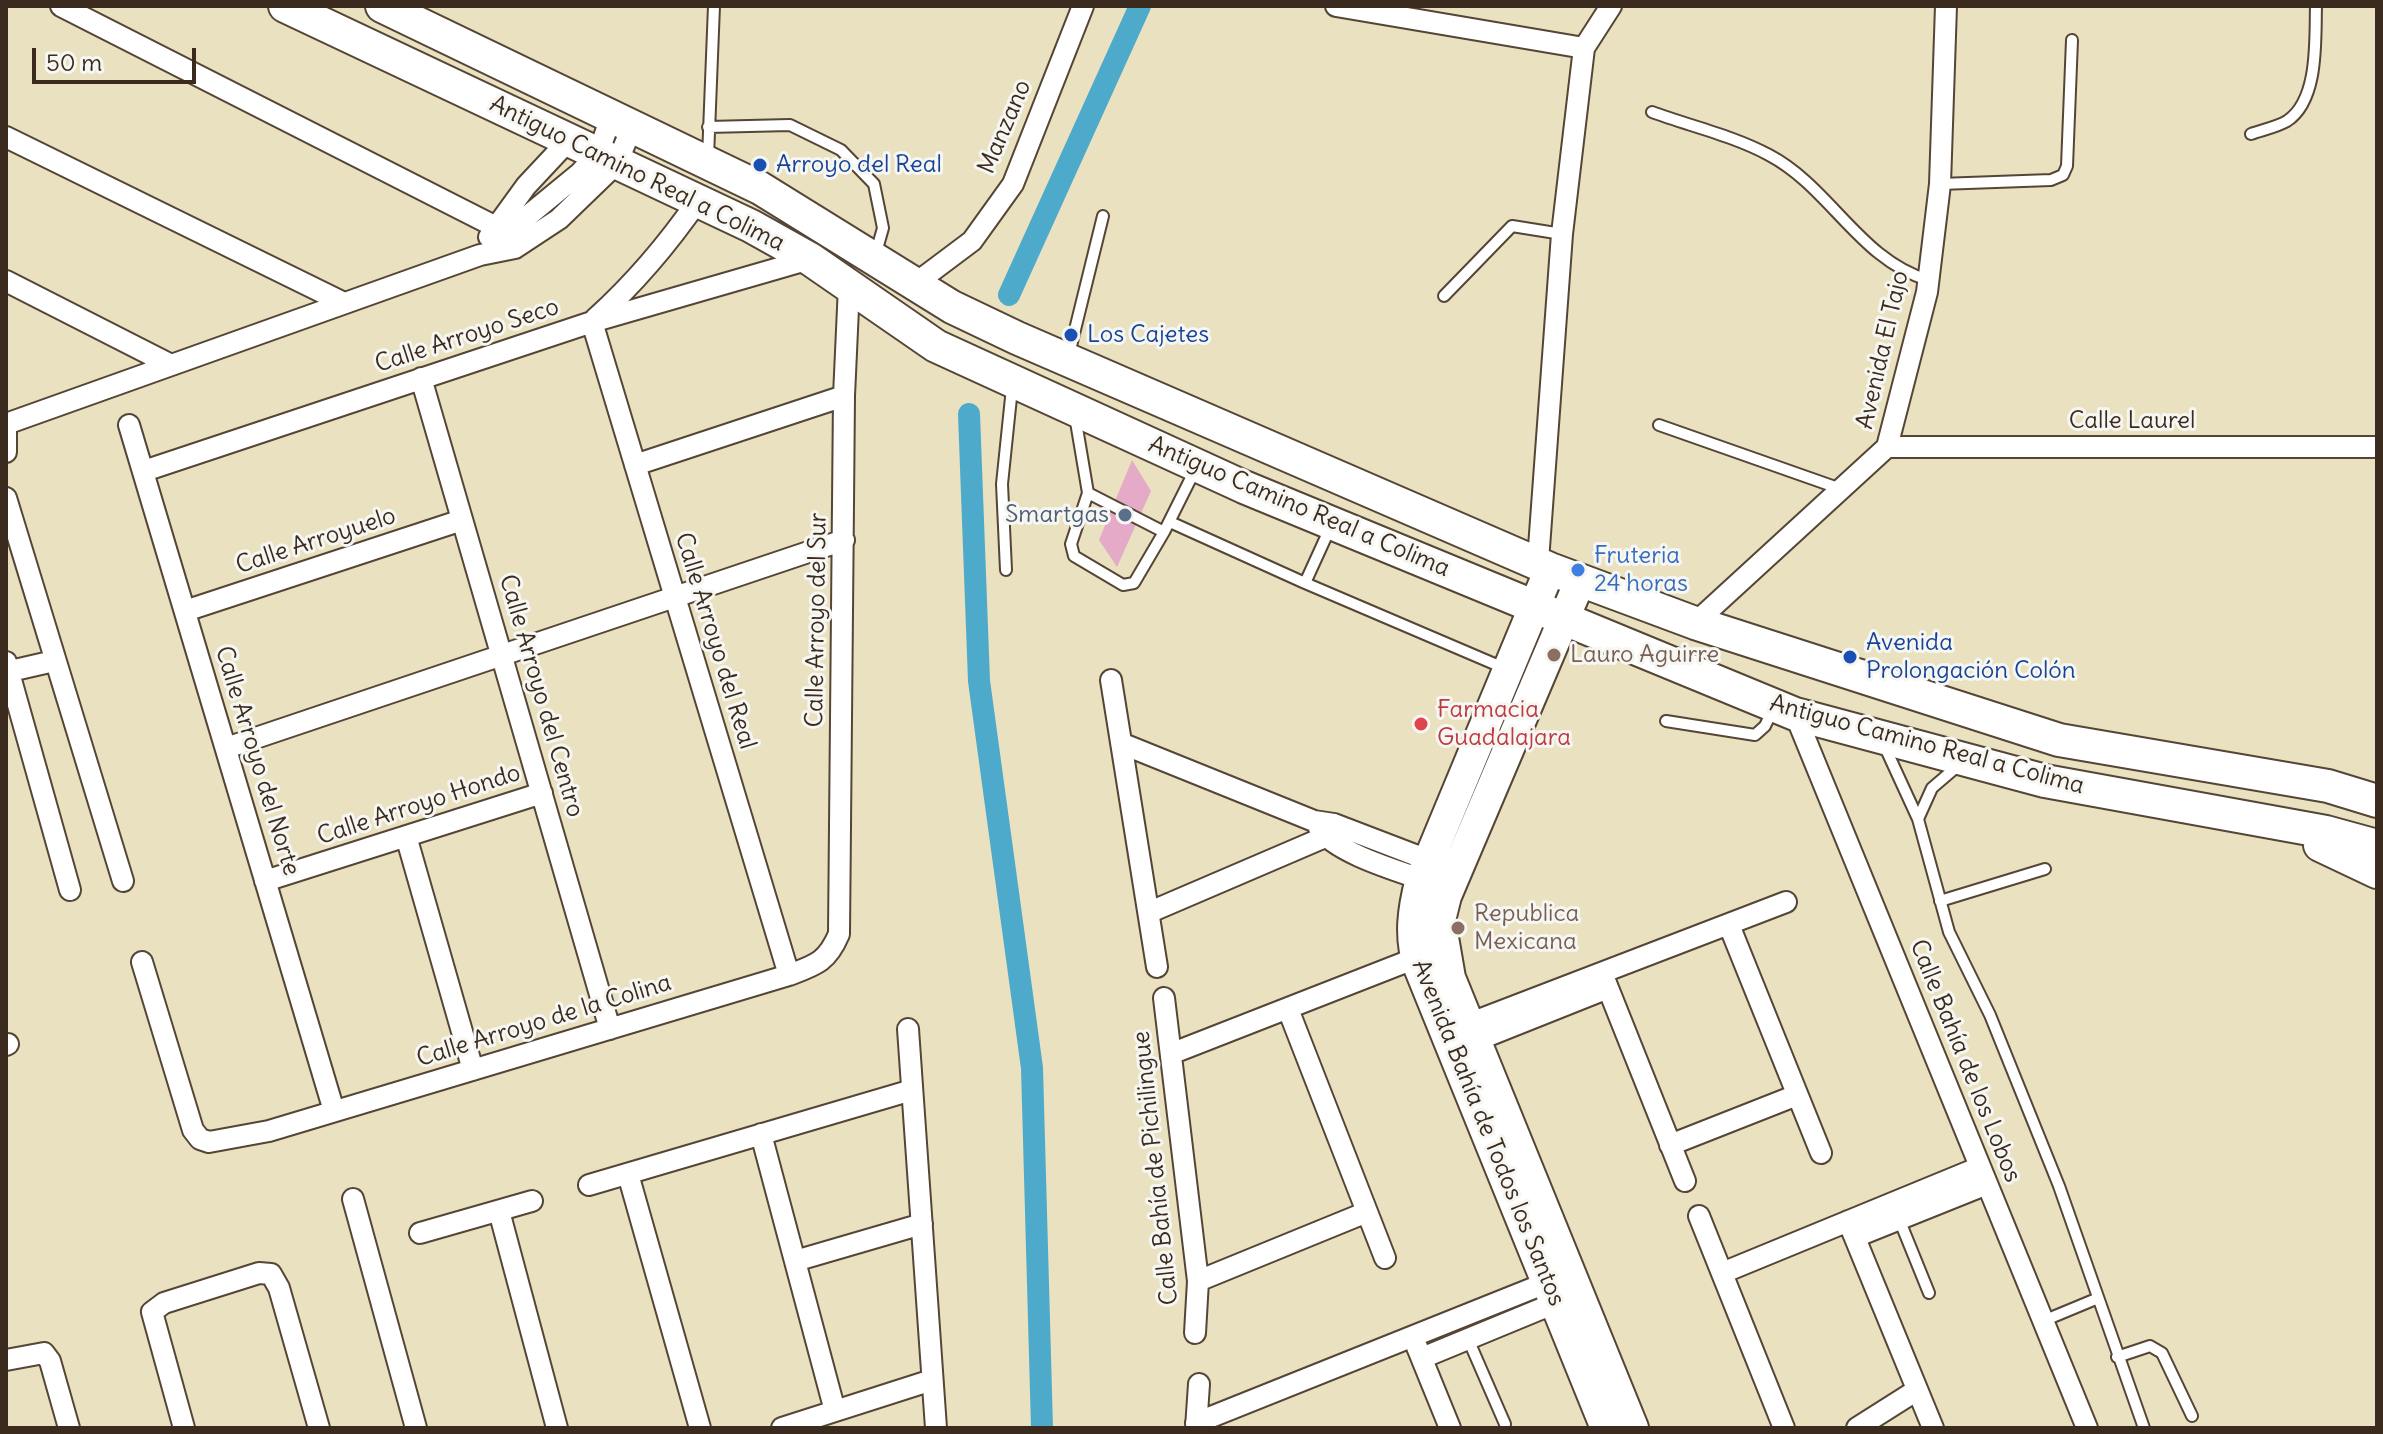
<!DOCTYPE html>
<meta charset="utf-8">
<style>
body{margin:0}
#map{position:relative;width:2383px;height:1434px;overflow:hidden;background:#e9e1bf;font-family:Delius,sans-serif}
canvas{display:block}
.frame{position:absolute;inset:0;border:8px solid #3b2a1e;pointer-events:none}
.scale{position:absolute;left:32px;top:48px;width:164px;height:36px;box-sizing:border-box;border:4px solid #3b2a1e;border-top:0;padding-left:10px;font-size:24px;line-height:28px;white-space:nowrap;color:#3b2a1e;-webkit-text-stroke:6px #f6f6f2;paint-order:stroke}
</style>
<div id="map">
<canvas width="2383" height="1434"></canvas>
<div class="frame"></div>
<div class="scale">50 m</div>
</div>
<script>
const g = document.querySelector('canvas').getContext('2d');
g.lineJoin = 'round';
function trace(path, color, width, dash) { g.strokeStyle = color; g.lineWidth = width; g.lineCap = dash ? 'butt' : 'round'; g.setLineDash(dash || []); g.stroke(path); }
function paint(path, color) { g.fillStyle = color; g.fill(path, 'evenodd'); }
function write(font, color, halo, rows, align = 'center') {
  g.font = font + ' Delius,sans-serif'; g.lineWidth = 6; g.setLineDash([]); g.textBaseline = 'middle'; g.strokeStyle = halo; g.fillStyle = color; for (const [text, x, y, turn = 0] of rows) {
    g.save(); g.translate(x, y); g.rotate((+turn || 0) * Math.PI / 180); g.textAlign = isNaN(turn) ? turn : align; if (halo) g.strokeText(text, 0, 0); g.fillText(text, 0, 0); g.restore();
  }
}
const canal = new Path2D(`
 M 1009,295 L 1140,6
 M 969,414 L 979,681 L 1032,1068 L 1042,1428`);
const building = new Path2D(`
 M 1132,460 L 1151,491 L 1117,567 L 1099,540 Z`);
const lane = new Path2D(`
 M 1652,112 C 1690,126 1734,136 1769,155 C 1830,187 1860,260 1928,280
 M 708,127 L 790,125 L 841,150 L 874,184 L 883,228 L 875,256
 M 2251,134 C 2262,130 2277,127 2287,121 C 2319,100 2315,40 2316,6
 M 708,157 L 714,6
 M 1940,184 L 2051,180 L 2063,175 L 2067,166 L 2072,40
 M 1444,296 L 1512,226 L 1562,234
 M 1069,354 L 1103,216
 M 1075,416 L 1088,493 L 1164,532 L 1196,468
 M 1659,425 L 1841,489
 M 1088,493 L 1071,544 L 1074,556 L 1123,585 L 1134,583 L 1164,532
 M 1170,522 L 1305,583
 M 1331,526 L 1305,583 L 1504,668
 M 1006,570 L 1002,484 L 1012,388
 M 1666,721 L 1755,735 L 1765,726 L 1772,711
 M 1884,745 L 1918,819 L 1949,932 L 1990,1015 L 2059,1186 L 2144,1428
 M 1918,819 L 1932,788 L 1960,764
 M 1940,901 L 2045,869
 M 1899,1219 L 1929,1293
 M 2043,1321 L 2096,1299
 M 1468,1339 L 1505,1424
 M 2117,1357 L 2150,1346 L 2162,1353 L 2192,1416`);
const street = new Path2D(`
 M 61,6 L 494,226 L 515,248
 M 1336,6 L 1584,48
 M 6,137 L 344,303
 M 489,237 L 526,186 L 569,140
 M 496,242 L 580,173 L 598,154 L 611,117
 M 6,281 L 171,365
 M 916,283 L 972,241 L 1013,184 L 1083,6
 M 595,319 C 636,282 668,244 699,199
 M 592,322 L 789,975
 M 421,378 L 610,1029
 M 6,424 L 480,255 L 515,248 L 559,219 L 617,163 L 632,127
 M 129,425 L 334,1111
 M 6,430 L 6,452
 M 1887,447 L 2377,447
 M 635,465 L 844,396
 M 144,471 L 592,322 L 810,259
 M 6,498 L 123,881
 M 1538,561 L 1562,234 L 1584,48 L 1611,6
 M 185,611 L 462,520
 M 1695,623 L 1887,447 L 1927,292 L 1940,184 L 1946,6
 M 6,662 L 70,890
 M 6,672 L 54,661
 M 1111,680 L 1157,967
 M 1795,714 L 2087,1428
 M 1123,744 L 1314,821 L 1334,824 L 1428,860
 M 226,748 L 844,540
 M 1319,828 C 1335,852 1392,869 1421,879
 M 406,836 L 473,1070
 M 265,881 L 542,793
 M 1150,912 L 1325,837 L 1334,824
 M 1729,925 L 1821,1153
 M 142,962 L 193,1130 L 200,1139 L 209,1142 L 269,1131 L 789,975 C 816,965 827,962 839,934 L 844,396 L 849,286
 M 1602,973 L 1685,1181
 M 1164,998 L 1198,1281 L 1195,1333
 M 1288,1009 L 1385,1258
 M 1468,1024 L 1786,902
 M 908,1029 L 936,1428
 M 1475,1041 L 1608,988
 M 6,1045 L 8,1044
 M 1173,1053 L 1416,958
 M 761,1134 L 835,1411
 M 1670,1145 L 1797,1095
 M 628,1174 L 700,1428
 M 589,1185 L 912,1090
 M 353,1199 L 416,1428
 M 499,1211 L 557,1428
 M 1699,1216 L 1784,1428
 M 1848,1221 L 1933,1428
 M 420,1233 L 532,1201
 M 1855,1237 L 1987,1184
 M 795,1261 L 922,1224
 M 1722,1273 L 1980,1167
 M 1198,1281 L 1367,1212
 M 1417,1347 L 1450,1428
 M 1422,1358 L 1565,1299
 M 6,1360 L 44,1353 L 50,1361 L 69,1428
 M 1196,1423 L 1556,1279
 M 184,1428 L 152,1312 L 164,1303 L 259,1273 L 271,1274 L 279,1288 L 319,1428
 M 782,1428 L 932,1380
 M 1196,1428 L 1199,1384
 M 1857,1428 L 1917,1390`);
const secondary = new Path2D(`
 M 1550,569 L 1421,879 C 1413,909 1409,937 1419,967 L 1606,1428
 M 1580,581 L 1446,896 L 1440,920 L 1450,978 L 1633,1428`);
const primary = new Path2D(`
 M 285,6 L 751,226 L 810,259 L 936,346 L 1244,487 L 1795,714 L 2045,781 L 2326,832 L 2377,846
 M 382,6 L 760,188 L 952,307 L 1017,338 L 1550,569 L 1695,623 L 2059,740 L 2328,786 L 2377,801
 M 2320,845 L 2377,872`);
const markers = [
 [760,165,8,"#1a4fb4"],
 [1071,335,8,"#1a4fb4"],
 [1125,515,8,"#5c6f8a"],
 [1578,570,8,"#3f7fe0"],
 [1554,655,8,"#8d6e63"],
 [1850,657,8,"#1a4fb4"],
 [1421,724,8,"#e0444e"],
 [1458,928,8,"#8d6e63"]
];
const streetNames = [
 ["Manzano",1005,127,-67],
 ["Antiguo Camino Real a Colima",637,174,26],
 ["Calle Arroyo Seco",467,336,-18],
 ["Avenida El Tajo",1883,350,-77],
 ["Calle Laurel",2132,421],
 ["Antiguo Camino Real a Colima",1299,507,23],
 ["Calle Arroyuelo",316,541,-18],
 ["Calle Arroyo del Sur",817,620,-89],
 ["Calle Arroyo del Real",715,641,73],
 ["Calle Arroyo del Centro",541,696,74],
 ["Antiguo Camino Real a Colima",1927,745,15],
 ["Calle Arroyo del Norte",257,761,73],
 ["Calle Arroyo Hondo",419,805,-18],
 ["Calle Arroyo de la Colina",544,1021,-17],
 ["Calle Bahía de los Lobos",1965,1061,68],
 ["Avenida Bahía de Todos los Santos",1488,1133,68],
 ["Calle Bahía de Pichilingue",1156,1168,-96]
];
const transitNames = [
 ["Arroyo del Real",776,165],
 ["Los Cajetes",1087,335],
 ["Avenida",1866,643],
 ["Prolongación Colón",1866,671]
];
const serviceNames = [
 ["Smartgas",1109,515]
];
const shopNames = [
 ["Fruteria",1594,556],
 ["24 horas",1594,584]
];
const educationNames = [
 ["Lauro Aguirre",1570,655],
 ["Republica",1474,914],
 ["Mexicana",1474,942]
];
const healthNames = [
 ["Farmacia",1437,710],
 ["Guadalajara",1437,738]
];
trace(canal, '#4daacb', 22);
paint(building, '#e5aac7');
trace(lane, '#554536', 14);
trace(street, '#554536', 24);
trace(secondary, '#554536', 34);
trace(primary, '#554536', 36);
trace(lane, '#fff', 10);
trace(street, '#fff', 20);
trace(secondary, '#fff', 30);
trace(primary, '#fff', 32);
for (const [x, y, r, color] of markers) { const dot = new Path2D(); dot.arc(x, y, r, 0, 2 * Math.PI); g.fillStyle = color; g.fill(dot); trace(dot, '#f6f6f2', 3); }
write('24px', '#3b2a1e', '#f6f6f2', streetNames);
write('24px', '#164399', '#f6f6f2', transitNames, 'left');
write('24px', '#4e5e75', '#f6f6f2', serviceNames, 'right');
write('24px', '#366cbe', '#f6f6f2', shopNames, 'left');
write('24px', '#785e54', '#f6f6f2', educationNames, 'left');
write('24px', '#be3a42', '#f6f6f2', healthNames, 'left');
</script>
